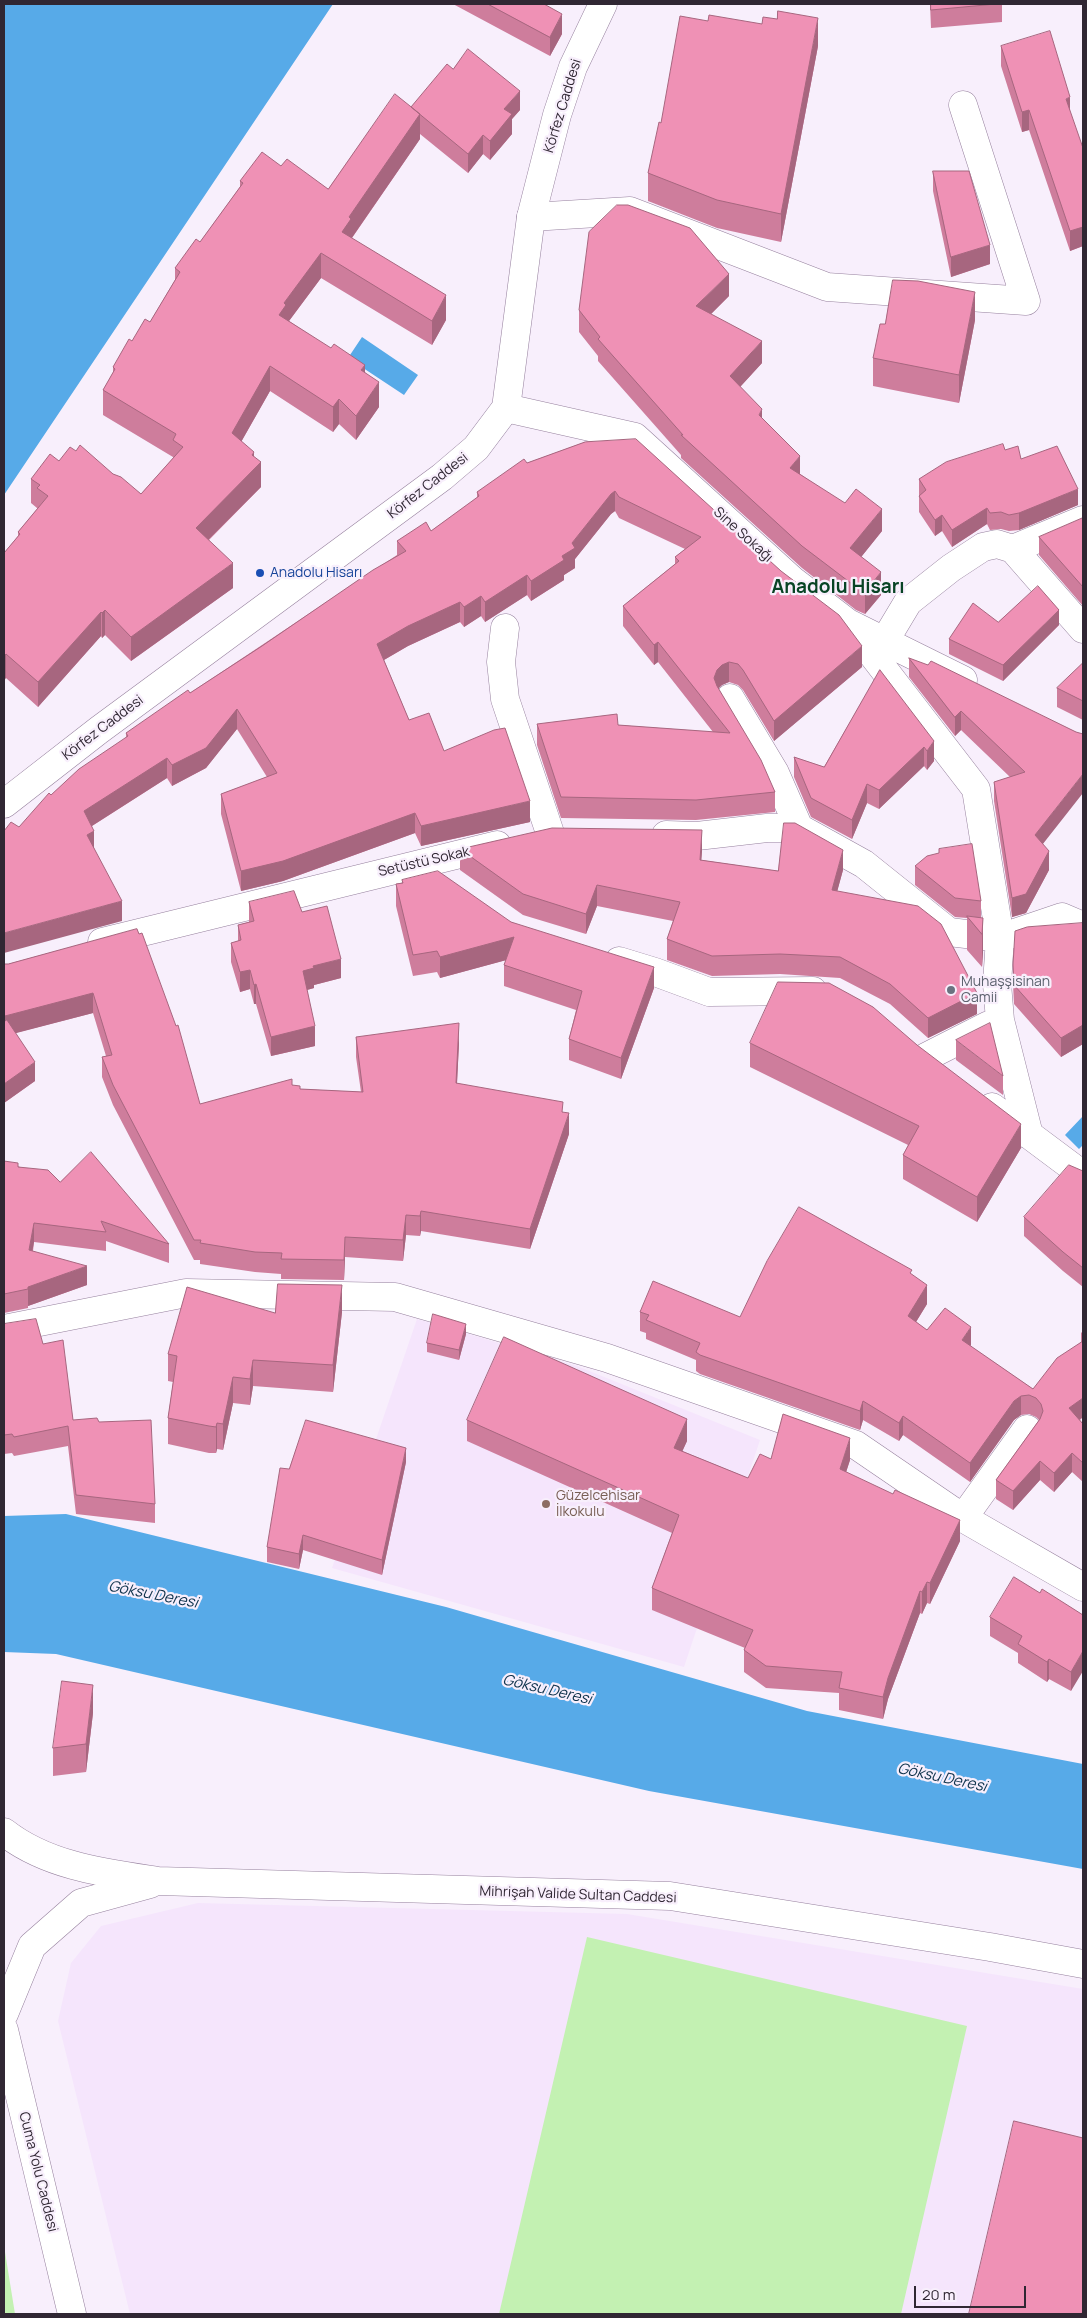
<!DOCTYPE html>
<meta charset="utf-8">
<style>
body{margin:0}
#map{position:relative;width:1087px;height:2318px;overflow:hidden;background:#f8effc;font-family:Manrope,sans-serif}
canvas{display:block}
.frame{position:absolute;inset:0;border:5px solid #302733;pointer-events:none}
.scale{position:absolute;left:914px;top:2286px;width:112px;height:22px;box-sizing:border-box;border:2px solid #302733;border-top:0;padding-left:6px;font-size:15px;line-height:18px;white-space:nowrap;color:#302733;-webkit-text-stroke:4px #f8effc;paint-order:stroke}
</style>
<div id="map">
<canvas width="1087" height="2318"></canvas>
<div class="frame"></div>
<div class="scale">20 m</div>
</div>
<script>
const g = document.querySelector('canvas').getContext('2d');
g.lineJoin = 'round';
function paint(path, color) { g.fillStyle = color; g.fill(path, 'evenodd'); }
function trace(path, color, width, dash) { g.strokeStyle = color; g.lineWidth = width; g.lineCap = dash ? 'butt' : 'round'; g.setLineDash(dash || []); g.stroke(path); }
function write(font, color, halo, rows, align = 'center') {
  g.font = font + ' Manrope,sans-serif'; g.lineWidth = 4.5; g.setLineDash([]); g.textBaseline = 'middle'; g.strokeStyle = halo; g.fillStyle = color; for (const [text, x, y, turn = 0] of rows) {
    g.save(); g.translate(x, y); g.rotate((+turn || 0) * Math.PI / 180); g.textAlign = isNaN(turn) ? turn : align; if (halo) g.strokeText(text, 0, 0); g.fillText(text, 0, 0); g.restore();
  }
}
const built = new Path2D(`
 M 417,1319 L 577,1366 L 760,1440 L 684,1667 L 332,1568 Z
 M 198,1903 L 627,1914 L 1083,1989 L 1083,2314 L 130,2314 L 58,2021 L 71,1963 L 101,1926 Z`);
const green = new Path2D(`
 M 587,1937 L 967,2026 L 901,2314 L 499,2314 Z
 M 4,2243 L 5,2252 L 15,2314 L 4,2314 Z`);
const water = new Path2D(`
 M 4,4 L 333,4 L 4,495 Z
 M 362,337 L 418,375 L 404,395 L 348,358 Z
 M 1083,1116 L 1083,1145 L 1079,1149 L 1065,1135 Z
 M 66,1514 L 446,1607 L 807,1711 L 1083,1764 L 1083,1869 L 649,1791 L 56,1654 L 4,1652 L 4,1516 Z`);
const minor = new Path2D(`
 M 531,217 L 630,211 L 827,287 L 1026,301 L 963,105
 M 506,408 L 635,437 L 792,580 L 848,623 L 963,680
 M 1013,549 L 1083,520
 M 505,628 L 501,662 L 505,699 L 550,833
 M 852,628 L 976,789 L 1000,938 L 997,984 L 1000,1020 L 1029,1135
 M 884,642 L 908,602 L 951,568 L 983,547 L 997,544 L 1013,549 L 1083,629
 M 730,698 L 775,773 L 799,828
 M 666,835 L 697,836 L 767,828 L 799,828 L 864,864 L 949,932 L 1000,938 L 1062,917 L 1083,926
 M 102,942 L 497,845
 M 619,961 L 655,972 L 709,992 L 813,991
 M 926,1057 L 989,1025
 M 992,1107 L 1083,1175
 M 4,1329 L 186,1293 L 395,1297 L 607,1358 L 856,1445 L 963,1518 L 1083,1587
 M 963,1518 L 1027,1429`);
const major = new Path2D(`
 M 4,804 L 99,730 L 442,477 L 476,448 L 506,408 L 531,217 L 557,115 L 573,67 L 603,4
 M 4,1832 C 47,1866 105,1873 158,1881 L 670,1896 L 990,1947 L 1083,1964
 M 4,2014 L 32,1946 L 81,1903 L 150,1884
 M 4,2030 L 72,2314`);
const wall = new Path2D(`
 M 453,4 L 544,4 L 562,34 L 550,56 Z
 M 930,4 L 1002,4 L 1002,22 L 931,28 Z
 M 818,46 L 781,242 L 717,228 L 648,201 L 648,173 L 661,123 Z
 M 1001,46 L 1083,148 L 1083,246 L 1070,251 L 1029,130 L 1022,132 L 1001,66 Z
 M 453,69 L 520,110 L 512,119 L 512,134 L 490,160 L 483,154 L 468,173 L 420,134 L 420,139 L 352,238 L 446,320 L 432,345 L 321,278 L 289,321 L 365,372 L 379,407 L 356,440 L 339,424 L 333,432 L 270,391 L 241,442 L 254,456 L 261,487 L 209,540 L 233,588 L 131,661 L 105,635 L 102,638 L 101,636 L 38,707 L 6,678 L 4,553 L 18,536 L 18,532 L 37,509 L 37,508 L 31,503 L 31,479 L 76,451 L 113,474 L 141,494 L 173,458 L 173,457 L 103,415 L 103,390 L 113,373 L 113,367 L 132,341 L 150,322 L 175,280 L 175,268 L 200,242 L 240,187 L 240,181 L 281,166 L 328,189 L 411,107 Z
 M 933,171 L 990,264 L 951,277 L 933,191 Z
 M 729,296 L 711,314 L 762,363 L 740,387 L 800,474 L 882,531 L 861,557 L 881,595 L 865,614 L 856,610 L 802,568 L 681,458 L 681,455 L 598,361 L 598,356 L 579,332 L 579,310 Z
 M 975,320 L 959,403 L 873,386 L 873,358 L 885,324 Z
 M 585,442 L 862,667 L 774,741 L 743,690 L 738,685 L 729,682 L 722,685 L 718,688 L 775,792 L 775,812 L 696,820 L 561,818 L 537,745 L 537,724 L 618,725 L 713,732 L 658,662 L 654,665 L 623,626 L 623,606 L 675,564 L 675,557 L 685,549 L 619,518 L 615,511 L 611,514 L 575,559 L 575,568 L 564,575 L 564,580 L 531,601 L 527,595 L 485,622 L 481,616 L 464,627 L 460,622 L 408,646 L 384,660 L 409,720 L 444,751 L 530,822 L 421,846 L 415,833 L 283,881 L 241,891 L 221,814 L 221,794 L 267,777 L 237,729 L 206,768 L 172,786 L 167,778 L 92,826 L 94,848 L 122,921 L 19,827 L 51,795 L 126,738 L 126,733 L 190,693 L 397,555 L 397,541 L 431,531 L 477,498 L 477,492 L 527,463 Z
 M 1005,450 L 1021,459 L 1078,505 L 1019,530 L 1009,531 L 1001,529 L 990,530 L 987,524 L 952,547 L 942,531 L 935,536 L 919,512 L 919,479 Z
 M 1083,518 L 1083,606 L 1039,555 L 1039,537 Z
 M 998,622 L 1059,625 L 1003,681 L 949,654 L 949,639 Z
 M 909,658 L 1076,732 L 1043,844 L 1049,870 L 1026,913 L 1012,917 L 994,801 L 994,782 L 1010,777 L 961,730 L 955,736 L 909,677 Z
 M 1083,663 L 1083,720 L 1057,707 L 1057,688 Z
 M 880,670 L 934,761 L 927,770 L 924,766 L 879,809 L 867,803 L 852,839 L 811,817 L 794,777 L 794,757 L 824,767 Z
 M 460,849 L 702,851 L 701,860 L 778,871 L 843,870 L 837,891 L 977,1014 L 928,1038 L 890,1004 L 840,978 L 780,974 L 712,976 L 667,960 L 667,939 L 673,921 L 597,906 L 586,934 L 523,915 L 460,870 Z
 M 915,866 L 981,901 L 981,918 L 983,918 L 983,952 L 982,967 L 967,950 L 967,918 L 955,917 L 915,885 Z
 M 402,880 L 511,922 L 654,988 L 621,1079 L 569,1060 L 569,1039 L 576,1010 L 504,986 L 504,965 L 506,960 L 440,978 L 437,972 L 413,976 L 396,906 L 396,884 L 402,883 Z
 M 249,902 L 302,912 L 341,978 L 314,985 L 314,988 L 307,990 L 315,1046 L 271,1056 L 256,1004 L 254,1004 L 250,989 L 240,992 L 231,962 L 231,943 L 238,941 L 238,925 L 249,922 Z
 M 1083,923 L 1083,1044 L 1061,1057 L 1014,1004 L 1013,984 L 1013,965 Z
 M 137,929 L 200,1104 L 292,1085 L 300,1089 L 361,1092 L 356,1057 L 356,1037 L 459,1043 L 457,1083 L 563,1112 L 569,1134 L 530,1249 L 421,1231 L 420,1236 L 406,1235 L 403,1261 L 345,1257 L 344,1280 L 281,1279 L 281,1274 L 255,1272 L 200,1264 L 200,1260 L 194,1260 L 113,1105 L 102,1077 L 102,1057 L 106,1056 L 93,1013 L 15,1033 L 35,1081 L 4,1103 L 4,964 L 8,964 Z
 M 956,1040 L 1003,1076 L 1003,1095 L 956,1060 Z
 M 750,1043 L 1021,1148 L 977,1222 L 903,1179 L 903,1155 L 908,1145 L 750,1067 Z
 M 4,1161 L 60,1182 L 169,1244 L 169,1263 L 106,1241 L 106,1251 L 34,1242 L 33,1251 L 87,1285 L 28,1306 L 28,1308 L 4,1313 Z
 M 1083,1171 L 1083,1287 L 1063,1271 L 1024,1236 L 1024,1217 Z
 M 912,1275 L 927,1304 L 916,1322 L 927,1330 L 971,1345 L 970,1346 L 1033,1389 L 1081,1342 L 1081,1333 L 1083,1331 L 1083,1417 L 1080,1420 L 1083,1424 L 1083,1482 L 1072,1472 L 1054,1492 L 1040,1480 L 1013,1510 L 996,1499 L 996,1480 L 1039,1420 L 1036,1417 L 1029,1414 L 1021,1415 L 1014,1420 L 970,1482 L 903,1435 L 899,1441 L 863,1420 L 860,1430 L 700,1374 L 696,1371 L 696,1360 L 646,1339 L 646,1333 L 640,1331 L 640,1312 L 740,1317 Z
 M 342,1312 L 333,1392 L 253,1386 L 250,1405 L 233,1403 L 223,1450 L 217,1449 L 216,1453 L 209,1453 L 168,1444 L 168,1418 L 173,1382 L 168,1381 L 168,1354 L 275,1313 Z
 M 4,1324 L 43,1344 L 73,1420 L 99,1422 L 155,1504 L 155,1523 L 76,1514 L 68,1446 L 14,1456 L 12,1453 L 4,1454 Z
 M 466,1334 L 459,1360 L 427,1352 L 427,1343 Z
 M 467,1420 L 687,1441 L 682,1451 L 748,1478 L 771,1459 L 850,1460 L 846,1472 L 960,1541 L 930,1604 L 927,1603 L 922,1614 L 920,1613 L 888,1699 L 883,1719 L 839,1710 L 839,1693 L 766,1688 L 744,1672 L 744,1650 L 745,1648 L 652,1610 L 652,1588 L 672,1533 L 467,1441 Z
 M 406,1462 L 382,1575 L 303,1550 L 299,1569 L 267,1562 L 267,1547 L 289,1469 Z
 M 1040,1593 L 1083,1615 L 1071,1691 L 1049,1679 L 1047,1682 L 1018,1663 L 1018,1653 L 990,1636 L 990,1617 Z
 M 93,1713 L 86,1772 L 53,1776 L 53,1748 Z`);
const shadedWall = new Path2D(`
 M 562,14 L 562,34 L 550,56 L 550,37 Z
 M 818,18 L 818,46 L 781,242 L 781,214 Z
 M 520,91 L 520,110 L 512,119 L 512,134 L 490,160 L 490,141 L 504,109 Z
 M 1070,97 L 1070,117 L 1066,99 Z
 M 1029,110 L 1029,130 L 1022,132 L 1022,112 Z
 M 420,114 L 420,139 L 351,239 L 342,232 L 349,217 Z
 M 483,135 L 483,154 L 468,173 L 468,154 Z
 M 1083,227 L 1083,246 L 1070,251 L 1070,231 Z
 M 990,245 L 990,264 L 951,277 L 951,257 Z
 M 321,253 L 321,278 L 286,325 L 279,315 L 284,303 Z
 M 729,274 L 729,296 L 696,329 L 696,306 Z
 M 975,292 L 975,320 L 959,403 L 959,375 Z
 M 446,295 L 446,320 L 432,345 L 432,321 Z
 M 762,341 L 762,363 L 730,398 L 730,376 Z
 M 365,365 L 365,389 L 361,370 Z
 M 270,366 L 270,391 L 232,458 L 232,433 Z
 M 379,382 L 379,407 L 356,440 L 356,416 Z
 M 339,399 L 339,424 L 333,432 L 333,407 Z
 M 762,409 L 762,432 L 759,415 Z
 M 254,452 L 254,469 L 261,462 L 261,487 L 196,552 L 196,528 Z
 M 800,456 L 800,478 L 790,468 Z
 M 1078,489 L 1078,505 L 1019,530 L 1019,513 Z
 M 615,491 L 615,511 L 611,514 L 575,559 L 575,568 L 564,575 L 564,580 L 531,601 L 531,581 L 562,556 L 611,494 Z
 M 987,508 L 987,524 L 952,547 L 952,530 Z
 M 882,509 L 882,531 L 850,571 L 850,548 Z
 M 942,515 L 942,531 L 935,536 L 935,520 Z
 M 233,563 L 233,588 L 131,661 L 131,637 Z
 M 881,572 L 881,595 L 865,614 L 865,592 Z
 M 527,575 L 527,595 L 485,622 L 485,602 Z
 M 481,596 L 481,616 L 464,627 L 464,607 Z
 M 460,602 L 460,622 L 408,646 L 377,664 L 377,644 L 408,626 Z
 M 105,610 L 105,635 L 102,638 L 102,613 Z
 M 1059,610 L 1059,625 L 1003,681 L 1003,665 Z
 M 101,612 L 101,636 L 38,707 L 38,682 Z
 M 658,642 L 658,662 L 654,665 L 654,645 Z
 M 862,646 L 862,667 L 774,741 L 774,721 Z
 M 6,654 L 6,678 L 4,681 L 4,656 Z
 M 729,662 L 729,682 L 722,685 L 717,690 L 714,678 L 717,670 L 722,665 Z
 M 237,709 L 237,729 L 206,768 L 172,786 L 172,765 Z
 M 961,711 L 961,730 L 955,736 L 955,717 Z
 M 934,741 L 934,761 L 927,770 L 927,751 Z
 M 924,747 L 924,766 L 879,809 L 879,790 Z
 M 167,758 L 167,778 L 84,831 L 84,811 Z
 M 1083,774 L 1083,793 L 1035,854 L 1035,835 Z
 M 867,784 L 867,803 L 852,839 L 852,820 Z
 M 530,801 L 530,822 L 421,846 L 421,826 Z
 M 415,813 L 415,833 L 283,881 L 241,891 L 241,871 Z
 M 702,830 L 702,851 L 700,881 L 700,860 Z
 M 94,831 L 94,851 L 87,835 Z
 M 843,850 L 843,870 L 832,911 L 832,890 Z
 M 1049,851 L 1049,870 L 1026,913 L 1012,917 L 1012,898 Z
 M 597,885 L 597,906 L 586,934 L 586,914 Z
 M 122,901 L 122,921 L 4,953 L 4,933 Z
 M 983,918 L 983,952 L 982,967 L 982,934 Z
 M 514,937 L 514,958 L 440,978 L 440,957 Z
 M 341,959 L 341,978 L 314,985 L 314,988 L 303,991 L 303,971 L 313,966 Z
 M 654,967 L 654,988 L 621,1079 L 621,1058 Z
 M 250,970 L 250,989 L 240,992 L 240,972 Z
 M 256,984 L 256,1004 L 254,1004 L 254,985 Z
 M 93,993 L 93,1013 L 5,1036 L 5,1016 Z
 M 977,993 L 977,1014 L 928,1038 L 928,1018 Z
 M 459,1023 L 459,1043 L 456,1103 L 456,1083 Z
 M 1083,1025 L 1083,1044 L 1061,1057 L 1061,1038 Z
 M 315,1026 L 315,1046 L 271,1056 L 271,1037 Z
 M 35,1062 L 35,1081 L 4,1103 L 4,1084 Z
 M 569,1113 L 569,1134 L 530,1249 L 530,1229 Z
 M 1021,1124 L 1021,1148 L 977,1222 L 977,1197 Z
 M 421,1211 L 421,1231 L 420,1236 L 420,1216 Z
 M 406,1215 L 406,1235 L 403,1261 L 403,1240 Z
 M 34,1223 L 34,1242 L 29,1269 L 29,1250 Z
 M 345,1237 L 345,1257 L 344,1280 L 344,1260 Z
 M 87,1266 L 87,1285 L 28,1306 L 28,1287 Z
 M 342,1285 L 342,1312 L 333,1392 L 333,1365 Z
 M 927,1285 L 927,1304 L 908,1335 L 908,1316 Z
 M 466,1324 L 466,1334 L 459,1360 L 459,1350 Z
 M 971,1327 L 971,1345 L 962,1359 L 962,1340 Z
 M 253,1360 L 253,1386 L 250,1405 L 250,1379 Z
 M 233,1377 L 233,1403 L 223,1450 L 223,1424 Z
 M 1021,1396 L 1021,1415 L 1014,1420 L 970,1482 L 970,1463 L 1014,1401 Z
 M 1083,1398 L 1083,1417 L 1069,1427 L 1069,1408 Z
 M 863,1401 L 863,1420 L 860,1430 L 860,1411 Z
 M 903,1416 L 903,1435 L 899,1441 L 899,1423 Z
 M 687,1419 L 687,1441 L 674,1470 L 674,1448 Z
 M 217,1423 L 217,1449 L 216,1453 L 216,1427 Z
 M 850,1438 L 850,1460 L 840,1491 L 840,1469 Z
 M 406,1448 L 406,1462 L 382,1575 L 382,1560 Z
 M 1072,1453 L 1072,1472 L 1054,1492 L 1054,1473 Z
 M 1040,1461 L 1040,1480 L 1013,1510 L 1013,1491 Z
 M 960,1520 L 960,1541 L 930,1604 L 930,1583 Z
 M 303,1535 L 303,1550 L 299,1569 L 299,1554 Z
 M 927,1582 L 927,1603 L 922,1614 L 922,1592 Z
 M 920,1591 L 920,1613 L 888,1699 L 883,1719 L 883,1697 L 888,1678 Z
 M 1083,1651 L 1083,1671 L 1071,1691 L 1071,1672 Z
 M 1049,1659 L 1049,1679 L 1047,1682 L 1047,1662 Z
 M 93,1685 L 93,1713 L 86,1772 L 86,1744 Z`);
const building = new Path2D(`
 M 488,4 L 544,4 L 562,14 L 550,37 Z
 M 931,4 L 996,4 L 931,10 Z
 M 778,11 L 818,18 L 781,214 L 717,200 L 648,173 L 659,122 L 661,123 L 680,16 L 708,21 L 709,15 L 762,24 L 763,17 L 777,19 Z
 M 1050,31 L 1070,97 L 1066,99 L 1083,148 L 1083,227 L 1070,231 L 1029,110 L 1022,112 L 1001,46 Z
 M 468,49 L 520,91 L 504,109 L 512,114 L 490,141 L 483,135 L 468,154 L 411,107 L 447,64 L 453,69 Z
 M 395,94 L 420,114 L 349,217 L 351,219 L 342,232 L 446,295 L 432,321 L 321,253 L 284,303 L 286,305 L 279,315 L 331,348 L 334,344 L 365,365 L 361,370 L 379,382 L 356,416 L 339,399 L 333,407 L 270,366 L 232,433 L 254,452 L 252,455 L 261,462 L 196,528 L 233,563 L 131,637 L 105,610 L 102,613 L 101,612 L 38,682 L 6,654 L 4,656 L 4,553 L 20,534 L 18,532 L 48,496 L 37,488 L 40,485 L 31,479 L 50,454 L 59,461 L 70,447 L 76,451 L 80,445 L 113,474 L 121,477 L 141,494 L 183,447 L 173,440 L 176,434 L 103,390 L 115,369 L 113,367 L 129,339 L 132,341 L 145,319 L 150,322 L 180,272 L 175,268 L 196,239 L 200,242 L 243,183 L 240,181 L 262,152 L 281,166 L 287,159 L 328,189 Z
 M 933,171 L 969,171 L 990,245 L 951,257 Z
 M 617,205 L 628,205 L 690,228 L 729,274 L 696,306 L 762,341 L 730,376 L 762,409 L 759,415 L 800,456 L 790,468 L 845,503 L 856,489 L 882,509 L 850,548 L 881,572 L 865,592 L 856,587 L 802,546 L 681,435 L 683,435 L 598,339 L 600,337 L 579,310 L 589,232 Z
 M 893,280 L 918,281 L 975,292 L 959,375 L 873,358 L 880,324 L 885,324 Z
 M 636,439 L 781,571 L 839,615 L 862,646 L 774,721 L 743,670 L 738,664 L 729,662 L 722,665 L 717,670 L 714,678 L 717,686 L 761,760 L 775,792 L 696,800 L 561,797 L 537,724 L 617,714 L 618,725 L 730,733 L 658,642 L 654,645 L 623,606 L 679,561 L 675,557 L 701,537 L 619,497 L 615,491 L 611,494 L 572,543 L 575,548 L 562,556 L 564,560 L 531,581 L 527,575 L 485,602 L 481,596 L 464,607 L 460,602 L 408,626 L 377,644 L 409,720 L 429,713 L 444,751 L 494,730 L 505,728 L 530,801 L 421,826 L 415,813 L 283,861 L 241,871 L 221,794 L 277,773 L 237,709 L 206,748 L 172,765 L 167,758 L 84,811 L 94,831 L 87,835 L 122,901 L 4,933 L 4,831 L 11,822 L 19,827 L 49,793 L 51,795 L 79,769 L 128,736 L 126,733 L 188,690 L 190,693 L 262,646 L 373,570 L 406,551 L 397,541 L 426,522 L 431,531 L 479,496 L 477,492 L 524,459 L 527,463 L 585,442 Z
 M 1003,444 L 1005,450 L 1018,446 L 1021,459 L 1057,446 L 1078,489 L 1019,513 L 1009,515 L 1001,512 L 990,513 L 987,508 L 952,530 L 942,515 L 935,520 L 919,496 L 926,490 L 919,479 L 946,462 Z
 M 1083,518 L 1083,587 L 1039,537 Z
 M 1038,586 L 1059,610 L 1003,665 L 949,639 L 973,603 L 998,622 Z
 M 909,658 L 928,665 L 931,661 L 1076,732 L 1083,734 L 1083,774 L 1035,835 L 1049,851 L 1026,894 L 1012,898 L 994,782 L 1025,772 L 961,711 L 955,717 Z
 M 1083,663 L 1083,701 L 1057,688 Z
 M 880,670 L 934,741 L 927,751 L 924,747 L 879,790 L 867,784 L 852,820 L 811,798 L 794,757 L 824,767 Z
 M 784,823 L 795,823 L 843,850 L 832,890 L 918,906 L 941,924 L 977,993 L 928,1018 L 890,984 L 840,957 L 780,954 L 712,956 L 667,939 L 680,902 L 597,885 L 586,914 L 523,894 L 460,849 L 552,828 L 702,830 L 700,860 L 778,871 Z
 M 972,844 L 981,901 L 955,898 L 915,866 L 927,856 L 939,853 L 939,849 Z
 M 438,871 L 511,922 L 654,967 L 621,1058 L 569,1039 L 582,991 L 504,965 L 514,937 L 440,957 L 437,951 L 413,955 L 396,884 L 403,883 L 402,880 Z
 M 294,891 L 302,912 L 327,906 L 341,959 L 313,966 L 314,968 L 303,971 L 315,1026 L 271,1037 L 256,984 L 254,985 L 250,970 L 240,972 L 231,943 L 241,940 L 238,925 L 254,921 L 249,902 Z
 M 967,916 L 983,918 L 982,934 Z
 M 1083,923 L 1083,1025 L 1061,1038 L 1014,985 L 1013,965 L 1015,931 L 1027,927 Z
 M 137,929 L 139,934 L 142,933 L 176,1026 L 178,1025 L 200,1104 L 292,1079 L 292,1085 L 300,1086 L 300,1089 L 363,1092 L 356,1037 L 459,1023 L 456,1083 L 563,1102 L 562,1112 L 569,1113 L 530,1229 L 421,1211 L 420,1216 L 406,1215 L 403,1240 L 345,1237 L 344,1260 L 281,1259 L 282,1253 L 255,1252 L 200,1243 L 201,1240 L 194,1240 L 113,1085 L 102,1057 L 112,1055 L 93,993 L 5,1016 L 4,1014 L 4,964 L 8,964 Z
 M 778,982 L 829,983 L 873,1007 L 917,1045 L 1021,1124 L 977,1197 L 903,1155 L 919,1126 L 750,1043 Z
 M 7,1020 L 35,1062 L 4,1084 L 4,1022 Z
 M 990,1023 L 1003,1076 L 956,1040 Z
 M 91,1152 L 169,1244 L 101,1221 L 106,1232 L 34,1223 L 29,1250 L 87,1266 L 28,1287 L 28,1289 L 4,1294 L 4,1161 L 18,1163 L 18,1167 L 48,1170 L 60,1182 Z
 M 1069,1165 L 1083,1171 L 1083,1268 L 1063,1252 L 1024,1217 Z
 M 799,1207 L 912,1270 L 910,1273 L 927,1285 L 908,1316 L 927,1330 L 945,1308 L 971,1327 L 962,1340 L 1033,1389 L 1057,1358 L 1083,1341 L 1083,1398 L 1069,1408 L 1083,1424 L 1083,1463 L 1072,1453 L 1054,1473 L 1040,1461 L 1013,1491 L 996,1480 L 1040,1419 L 1043,1411 L 1041,1404 L 1036,1398 L 1029,1395 L 1021,1396 L 1014,1401 L 970,1463 L 903,1416 L 899,1423 L 863,1401 L 860,1411 L 700,1355 L 696,1352 L 700,1343 L 646,1320 L 649,1315 L 640,1312 L 653,1281 L 740,1317 L 767,1261 Z
 M 278,1284 L 342,1285 L 333,1365 L 253,1360 L 250,1379 L 233,1377 L 223,1424 L 217,1423 L 216,1427 L 209,1426 L 168,1418 L 177,1356 L 168,1354 L 187,1287 L 275,1313 Z
 M 433,1314 L 466,1324 L 459,1350 L 427,1343 Z
 M 36,1319 L 43,1344 L 63,1340 L 73,1420 L 97,1418 L 99,1422 L 151,1420 L 155,1504 L 76,1495 L 68,1426 L 14,1437 L 12,1434 L 4,1435 L 4,1324 Z
 M 504,1337 L 687,1419 L 674,1448 L 748,1478 L 760,1454 L 771,1459 L 783,1414 L 850,1438 L 840,1469 L 893,1494 L 895,1490 L 960,1520 L 930,1583 L 927,1582 L 922,1592 L 920,1591 L 888,1678 L 883,1697 L 839,1688 L 842,1672 L 766,1666 L 744,1650 L 753,1630 L 652,1588 L 679,1515 L 467,1420 Z
 M 306,1420 L 406,1448 L 382,1560 L 303,1535 L 299,1554 L 267,1547 L 280,1468 L 289,1469 Z
 M 1014,1577 L 1040,1593 L 1042,1589 L 1083,1615 L 1083,1651 L 1071,1672 L 1049,1659 L 1047,1662 L 1018,1644 L 1022,1636 L 990,1617 Z
 M 62,1681 L 93,1685 L 86,1744 L 53,1748 Z
 M 1014,2121 L 1083,2138 L 1083,2309 L 1082,2314 L 969,2314 Z`);
const markers = [
 [260,573,5,"#1a4fb4"],
 [951,990,5,"#6b7280"],
 [546,1504,5,"#8d6e63"]
];
const streetNames = [
 ["Körfez Caddesi",563,106,-73],
 ["Körfez Caddesi",428,486,-38],
 ["Sine Sokağı",743,535,42],
 ["Körfez Caddesi",103,728,-37],
 ["Setüstü Sokak",424,862,-13],
 ["Mihrişah Valide Sultan Caddesi",578,1895,2],
 ["Cuma Yolu Caddesi",38,2172,76]
];
const transitNames = [
 ["Anadolu Hisarı",270,573]
];
const worshipNames = [
 ["Muhaşşisinan",961,982],
 ["Camii",961,998]
];
const educationNames = [
 ["Güzelcehisar",556,1496],
 ["İlkokulu",556,1512]
];
const waterNames = [
 ["Göksu Deresi",153,1595,11],
 ["Göksu Deresi",547,1690,13],
 ["Göksu Deresi",942,1778,12]
];
const districtNames = [
 ["Anadolu Hisarı",838,588]
];
paint(built, '#f5e5fc');
paint(green, '#c3f1b2');
paint(water, '#57aae8');
trace(minor, '#96819e', 29);
trace(major, '#96819e', 29);
trace(minor, '#fff', 28);
trace(major, '#fff', 28);
paint(wall, '#ce7d9c');
paint(shadedWall, '#a7667f');
paint(building, '#ef91b5');
trace(building, '#a7667f', 1);
for (const [x, y, r, color] of markers) { const dot = new Path2D(); dot.arc(x, y, r, 0, 2 * Math.PI); g.fillStyle = color; g.fill(dot); trace(dot, '#f8effc', 2); }
write('14px', '#302733', '#f8effc', streetNames);
write('14px', '#164399', '#f8effc', transitNames, 'left');
write('14px', '#5b616d', '#f8effc', worshipNames, 'left');
write('14px', '#785e54', '#f8effc', educationNames, 'left');
write('italic 15px', '#0f334c', '#f8effc', waterNames);
write('bold 19px', '#084425', '#f8effc', districtNames);
</script>
